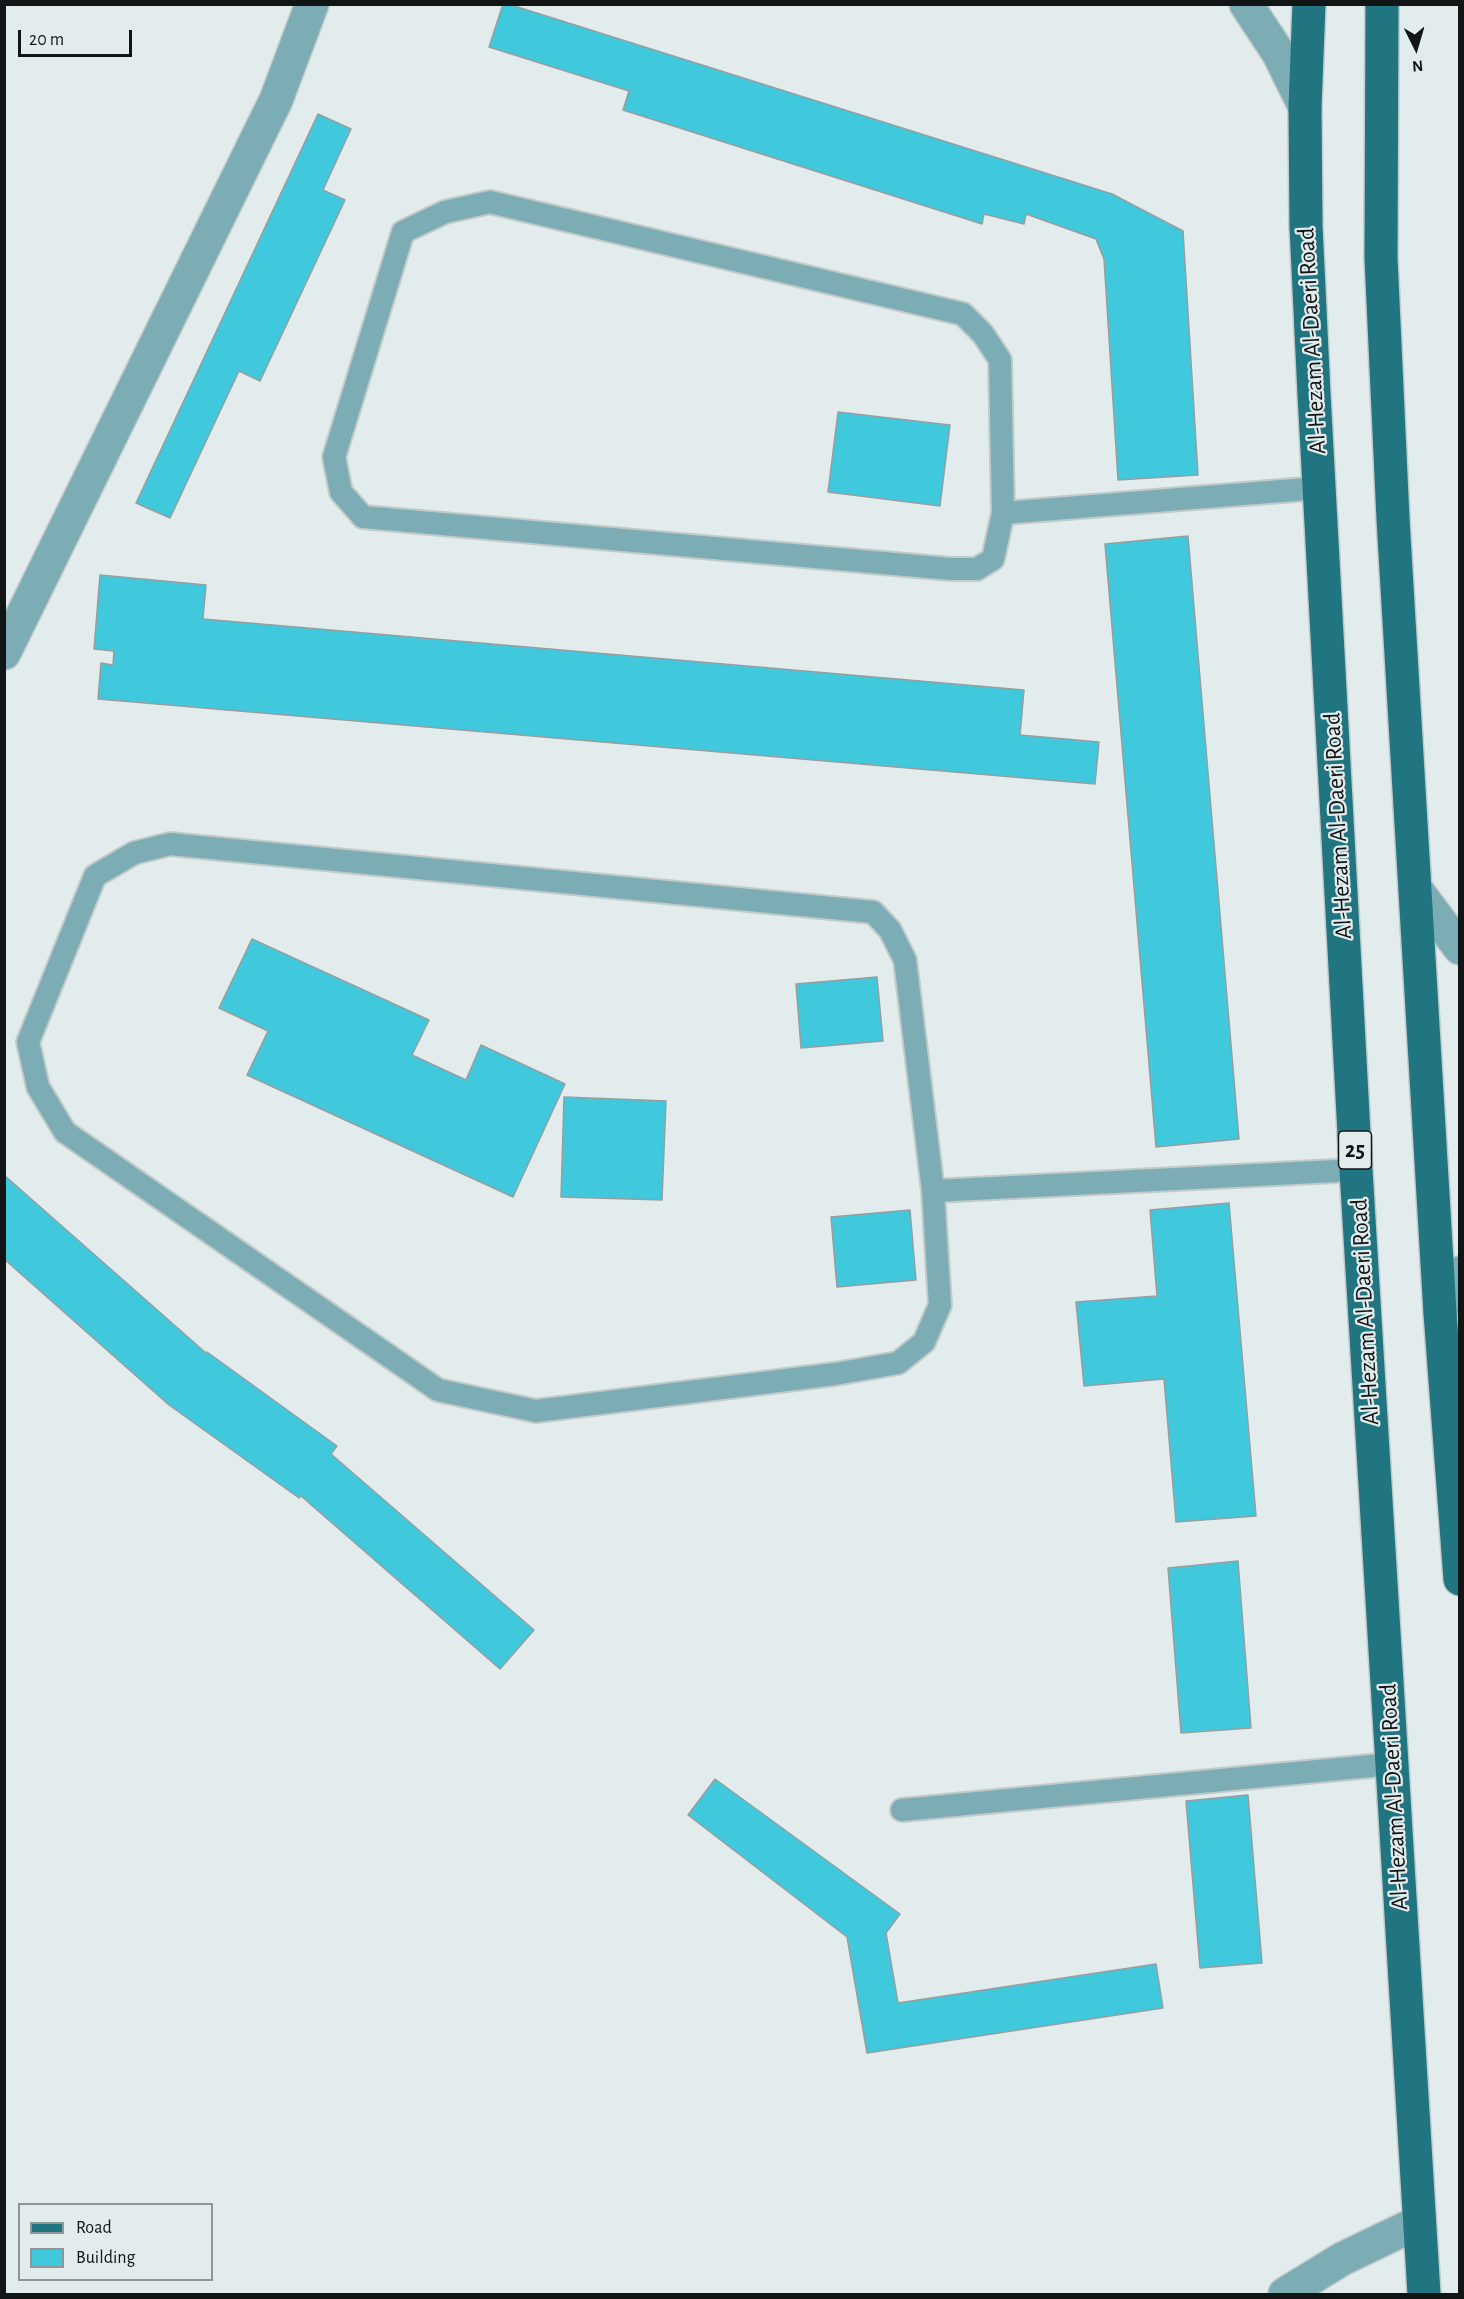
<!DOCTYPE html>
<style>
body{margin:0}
#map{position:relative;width:1464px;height:2299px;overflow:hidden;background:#e3eced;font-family:"Alegreya Sans",sans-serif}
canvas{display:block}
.frame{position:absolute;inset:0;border:6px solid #121515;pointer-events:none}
.legend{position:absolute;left:18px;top:2203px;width:195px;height:78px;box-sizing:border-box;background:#e3eced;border:2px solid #8f9697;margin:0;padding:8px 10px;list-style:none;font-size:18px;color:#121515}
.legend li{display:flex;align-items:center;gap:12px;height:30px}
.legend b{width:30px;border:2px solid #8f9697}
.north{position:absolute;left:1386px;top:18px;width:60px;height:60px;-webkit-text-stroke:4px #e3eced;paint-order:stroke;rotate:175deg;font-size:16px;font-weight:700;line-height:24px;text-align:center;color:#121515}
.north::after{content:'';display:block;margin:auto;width:21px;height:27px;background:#121515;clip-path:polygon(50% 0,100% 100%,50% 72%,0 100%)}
.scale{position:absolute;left:18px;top:30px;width:114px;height:27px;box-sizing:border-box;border:3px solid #121515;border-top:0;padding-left:8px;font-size:18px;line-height:21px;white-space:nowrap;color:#121515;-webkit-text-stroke:4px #e3eced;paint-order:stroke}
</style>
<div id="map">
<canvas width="1464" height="2299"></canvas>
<div class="frame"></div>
<ul class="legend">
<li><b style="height:8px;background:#207581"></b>Road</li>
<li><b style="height:16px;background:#40c8dc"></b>Building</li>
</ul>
<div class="north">N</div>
<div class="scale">20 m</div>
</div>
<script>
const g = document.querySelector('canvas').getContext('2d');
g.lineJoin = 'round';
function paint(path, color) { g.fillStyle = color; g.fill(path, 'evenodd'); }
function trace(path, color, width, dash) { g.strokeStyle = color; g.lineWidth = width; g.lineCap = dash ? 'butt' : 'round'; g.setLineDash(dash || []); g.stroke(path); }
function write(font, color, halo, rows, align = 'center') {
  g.font = font + ' "Alegreya Sans",sans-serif'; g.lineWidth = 4.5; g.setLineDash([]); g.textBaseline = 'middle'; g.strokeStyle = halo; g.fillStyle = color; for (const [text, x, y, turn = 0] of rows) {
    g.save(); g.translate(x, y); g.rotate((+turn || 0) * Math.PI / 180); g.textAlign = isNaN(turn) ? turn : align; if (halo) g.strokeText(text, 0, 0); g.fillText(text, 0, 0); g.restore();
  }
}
const building = new Path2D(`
 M 503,4 L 508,4 L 1112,194 L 1183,231 L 1198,475 L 1118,480 L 1104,259 L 1096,239 L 1026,214 L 1024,224 L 984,214 L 982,224 L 623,110 L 629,91 L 489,47 Z
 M 318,114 L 351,129 L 323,190 L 345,200 L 260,381 L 239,371 L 170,518 L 136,503 Z
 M 838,412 L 950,425 L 940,506 L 828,492 Z
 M 1188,536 L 1239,1139 L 1156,1147 L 1105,544 Z
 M 100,575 L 206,585 L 203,619 L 1024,690 L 1020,735 L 1099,742 L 1095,784 L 98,699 L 101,663 L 113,665 L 114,651 L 94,649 Z
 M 252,939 L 429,1020 L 412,1055 L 466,1080 L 481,1045 L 565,1084 L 513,1197 L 247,1075 L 268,1031 L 219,1008 Z
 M 877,977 L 883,1041 L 801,1048 L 796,984 Z
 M 564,1097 L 666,1101 L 662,1200 L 561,1197 Z
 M 4,1175 L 206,1353 L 207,1352 L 337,1446 L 331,1454 L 534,1630 L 500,1669 L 301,1496 L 299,1498 L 169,1405 L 4,1259 Z
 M 1229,1203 L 1256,1516 L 1176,1522 L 1164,1379 L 1084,1386 L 1076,1302 L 1157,1296 L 1150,1210 Z
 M 910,1210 L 916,1280 L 837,1287 L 831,1217 Z
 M 1238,1561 L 1251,1728 L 1181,1733 L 1168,1568 Z
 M 715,1779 L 900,1914 L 886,1933 L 898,2003 L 1156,1964 L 1163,2008 L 867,2053 L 847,1937 L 688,1815 Z
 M 1248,1795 L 1262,1963 L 1200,1968 L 1186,1801 Z`);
const service = new Path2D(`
 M 490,202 L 963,314 L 983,334 L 1000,360 L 1003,513 L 993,559 L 977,569 L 951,569 L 363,517 L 341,492 L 334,457 L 403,232 L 445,212 Z
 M 1003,513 L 1320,488
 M 933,1191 L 905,960 L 890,930 L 873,912 L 170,844 L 134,853 L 95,876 L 28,1042 L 38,1087 L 65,1132 L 438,1390 L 536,1411 L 835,1374 L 898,1363 L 924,1342 L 940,1305 L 933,1191 L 1356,1170
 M 902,1810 L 1392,1764`);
const minor = new Path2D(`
 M 1246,4 L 1279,54 L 1305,107
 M 4,653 L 276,100 L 312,4
 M 1285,2294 L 1342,2259 L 1419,2222`);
const tertiary = new Path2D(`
 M 1417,891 L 1460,948
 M 1440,1313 L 1460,1273`);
const primary = new Path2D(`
 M 1309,4 L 1305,107 L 1306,226 L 1314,394 L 1356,1170 L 1424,2294
 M 1382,4 L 1381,258 L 1393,519 L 1440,1313 L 1460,1579`);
const shields = [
 [1355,1150,33]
];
const shieldNames = [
 ["25",1355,1150]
];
const streetNames = [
 ["Al-Hezam Al-Daeri Road",1312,341,-93],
 ["Al-Hezam Al-Daeri Road",1338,826,-93],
 ["Al-Hezam Al-Daeri Road",1365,1312,-93],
 ["Al-Hezam Al-Daeri Road",1394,1797,-93]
];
paint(building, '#40c8dc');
trace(building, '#969ea0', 1.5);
trace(service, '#c2caca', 26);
trace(minor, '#c2caca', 36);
trace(tertiary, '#c2caca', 36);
trace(primary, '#c2caca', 36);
trace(service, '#7cadb5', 22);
trace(minor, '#7cadb5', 33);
trace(tertiary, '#7cadb5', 33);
trace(primary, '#207581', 33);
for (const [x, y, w] of shields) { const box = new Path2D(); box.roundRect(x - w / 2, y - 19, w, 38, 4.5); g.fillStyle = '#e3eced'; g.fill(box); trace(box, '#121515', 1.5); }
write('bold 22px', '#121515', null, shieldNames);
write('24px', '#121515', '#e3eced', streetNames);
</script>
